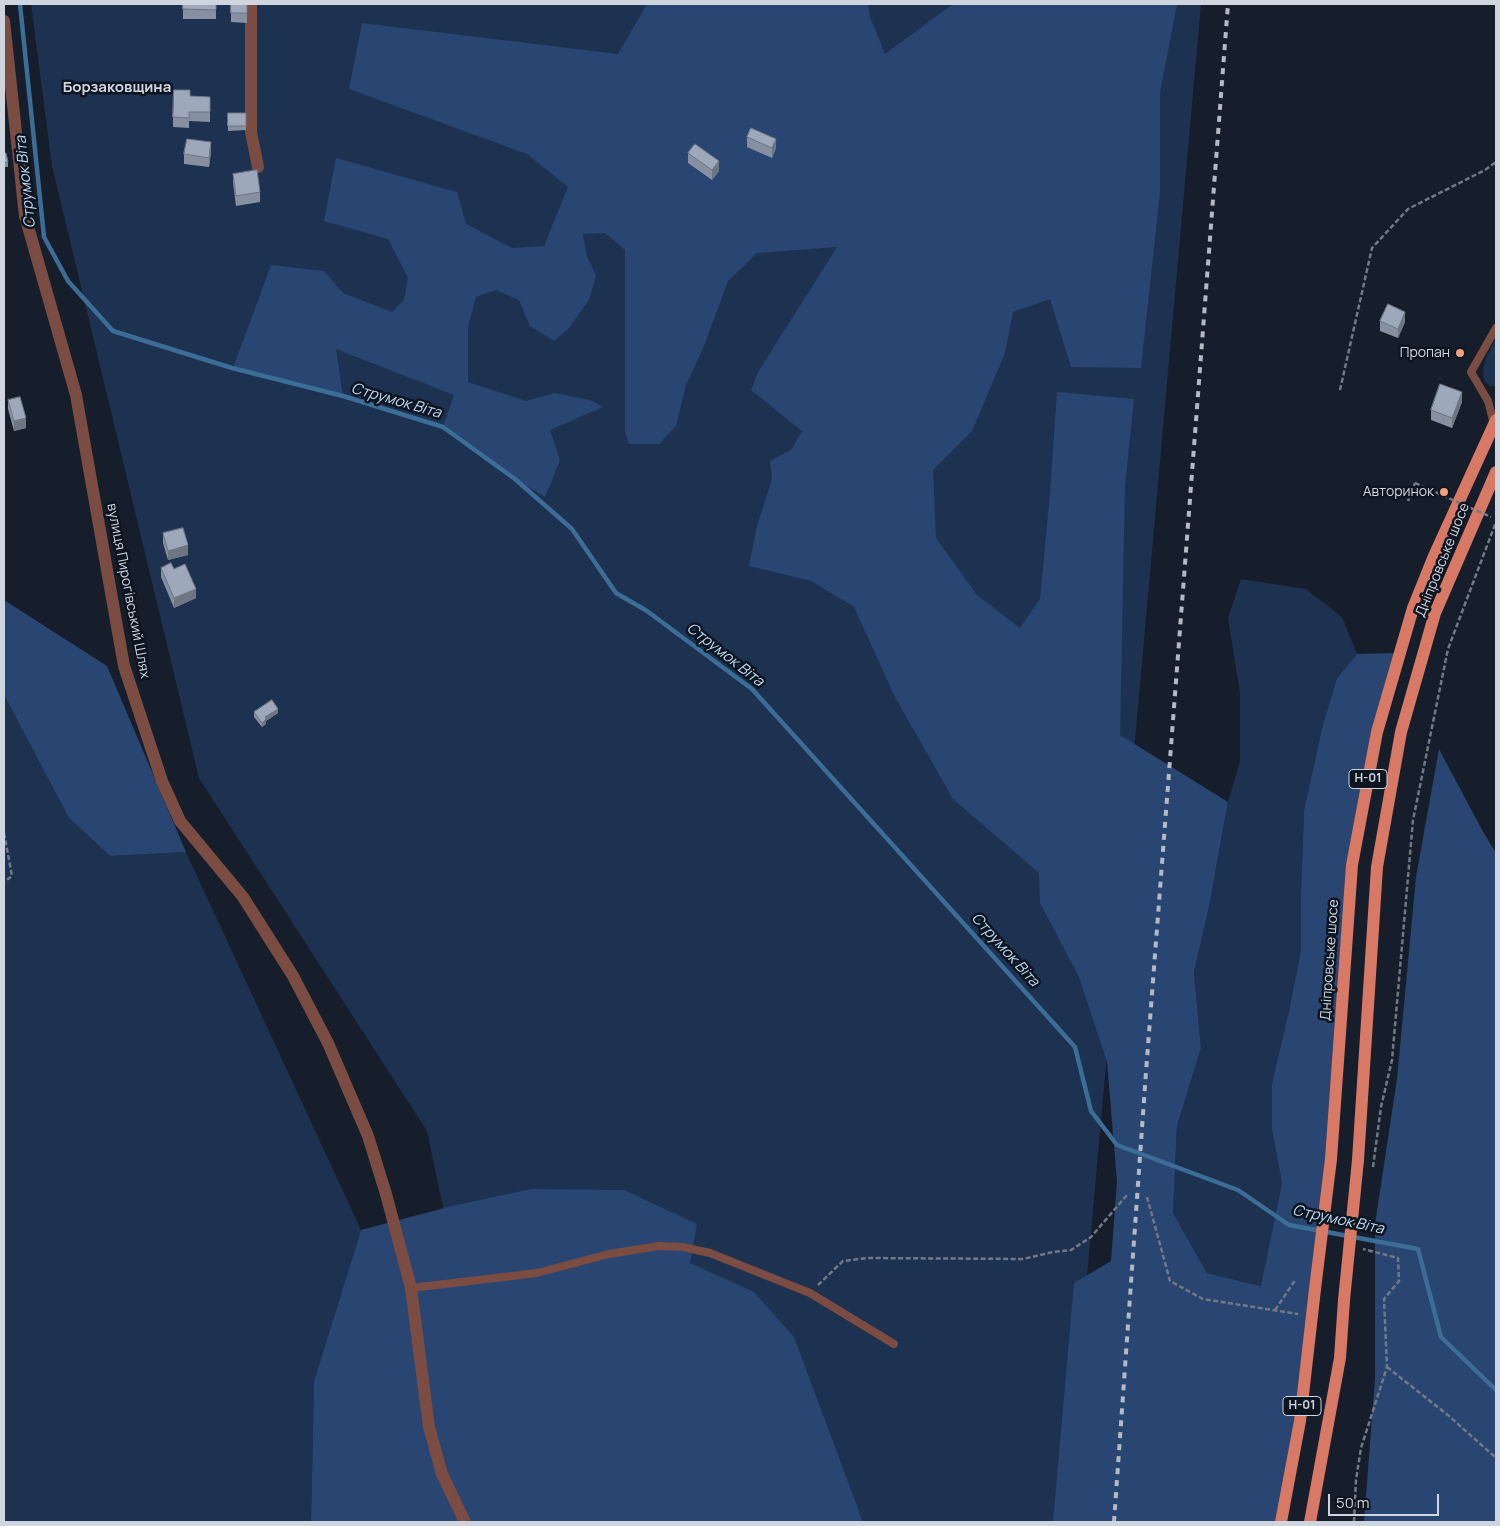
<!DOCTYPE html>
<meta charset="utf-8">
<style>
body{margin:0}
#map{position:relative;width:1500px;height:1526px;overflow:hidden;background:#161e2b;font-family:Manrope,sans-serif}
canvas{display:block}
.frame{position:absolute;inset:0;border:5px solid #cfd5de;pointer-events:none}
.scale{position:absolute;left:1328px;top:1494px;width:111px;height:22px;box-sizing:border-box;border:2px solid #cfd5de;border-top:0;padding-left:6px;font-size:15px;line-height:18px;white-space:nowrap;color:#cfd5de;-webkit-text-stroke:4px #0d1521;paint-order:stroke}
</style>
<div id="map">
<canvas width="1500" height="1526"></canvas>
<div class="frame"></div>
<div class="scale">50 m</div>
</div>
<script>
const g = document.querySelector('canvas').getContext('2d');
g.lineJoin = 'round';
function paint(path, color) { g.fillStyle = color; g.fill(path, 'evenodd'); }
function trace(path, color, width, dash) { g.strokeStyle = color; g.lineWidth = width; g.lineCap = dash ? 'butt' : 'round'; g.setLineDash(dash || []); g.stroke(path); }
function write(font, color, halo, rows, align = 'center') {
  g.font = font + ' Manrope,sans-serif'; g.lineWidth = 5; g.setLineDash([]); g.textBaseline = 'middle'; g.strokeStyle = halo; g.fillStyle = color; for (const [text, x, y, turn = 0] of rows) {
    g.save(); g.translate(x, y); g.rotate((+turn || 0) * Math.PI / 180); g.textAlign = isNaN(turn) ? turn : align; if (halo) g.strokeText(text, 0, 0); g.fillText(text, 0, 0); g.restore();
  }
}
const green = new Path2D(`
 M 31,4 L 1201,4 L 1065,1522 L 516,1522 L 498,1471 L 427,1131 L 199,778 L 52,166 Z
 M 1496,338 L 1496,386 L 1490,386 L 1485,382 C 1479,367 1489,352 1496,338 Z
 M 1241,579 L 1306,589 L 1342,617 L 1357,654 L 1337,678 L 1323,724 L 1304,810 L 1301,892 L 1301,950 L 1289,1011 L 1272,1130 L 1282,1183 L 1262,1286 L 1207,1273 L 1173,1213 L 1177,1126 L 1201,1048 L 1194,972 L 1209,907 L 1228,802 L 1240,761 L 1240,693 L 1228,618 Z
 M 4,695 L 69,818 L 110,856 L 186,852 L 361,1230 L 314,1381 L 311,1522 L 4,1522 Z`);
const forest = new Path2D(`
 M 647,4 L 868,4 L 870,17 L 885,54 L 953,4 L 1177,4 L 1160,93 L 1160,192 L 1141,368 L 1071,367 L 1050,299 L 1013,312 L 1005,353 L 972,431 L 933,470 L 936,538 L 977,595 L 1020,628 L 1040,599 L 1050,494 L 1057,392 L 1134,399 L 1125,486 L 1120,735 L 1228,802 L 1209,907 L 1194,972 L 1201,1048 L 1177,1126 L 1173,1213 L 1207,1273 L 1261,1286 L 1282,1183 L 1272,1130 L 1272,1084 L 1289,1011 L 1301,950 L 1301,892 L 1304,810 L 1323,724 L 1337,678 L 1357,654 L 1399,653 L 1352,865 L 1331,1159 L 1281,1522 L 1053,1522 L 1074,1283 L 1111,1261 L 1117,1181 L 1107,1062 L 1079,977 L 1040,903 L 1039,873 L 953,799 L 895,697 L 854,607 L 811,581 L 749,566 L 757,526 L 772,479 L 770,461 L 791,450 L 802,431 L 751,390 L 758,372 L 837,247 L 757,253 L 728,281 L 704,346 L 686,385 L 676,426 L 659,444 L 629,444 L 625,432 L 625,250 L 605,233 L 583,234 L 587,256 L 596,276 L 589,300 L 569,328 L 554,341 L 530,326 L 519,300 L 496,290 L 476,297 L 468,327 L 468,382 L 526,401 L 555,393 L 590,400 L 603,407 L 550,430 L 560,460 L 545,497 L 515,479 L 443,427 L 454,395 L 336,349 L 343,396 L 233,368 L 271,265 L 324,271 L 343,293 L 392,312 L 404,300 L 408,278 L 388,239 L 324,221 L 336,158 L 457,192 L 466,224 L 512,248 L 544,246 L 568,187 L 527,154 L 349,89 L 362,23 L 618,54 Z
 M 4,600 L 107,666 L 186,852 L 110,856 L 69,818 L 4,695 Z
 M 1439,749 L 1482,830 L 1496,853 L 1496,1522 L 1364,1522 L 1375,1378 L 1375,1224 L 1397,1079 L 1416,877 Z
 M 531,1189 L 624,1190 L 697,1224 L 690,1263 L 754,1292 L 794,1337 L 863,1522 L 311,1522 L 314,1381 L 361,1230 L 452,1206 Z`);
const stream = new Path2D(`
 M 20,4 L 44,237 L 68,281 L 113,331 L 232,368 L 343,396 L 443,427 L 515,479 L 572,529 L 616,593 L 647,611 L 752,689 L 1075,1047 L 1091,1111 L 1117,1145 L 1238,1190 L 1289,1225 L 1418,1249 L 1441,1337 L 1496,1390`);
const path = new Path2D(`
 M 1340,390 L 1372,248 L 1408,209 L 1485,170 L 1496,162
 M 1408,501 L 1415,483
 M 4,833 L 12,876 L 4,882
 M 1373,1167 L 1381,1107 L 1392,1060 L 1413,820 L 1448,649 L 1496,522
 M 1147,1197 L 1170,1281 L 1203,1299 L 1298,1314
 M 818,1285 L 843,1261 L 867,1258 L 1023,1259 L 1053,1252 L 1071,1250 L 1091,1237 L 1127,1195
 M 1275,1310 L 1296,1279
 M 1387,1367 L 1449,1416 L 1496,1458
 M 1354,1522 L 1356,1480 L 1361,1448 L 1387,1367 L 1384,1299 L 1399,1281 L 1398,1258 L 1363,1249`);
const service = new Path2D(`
 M 1494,424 L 1488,401 L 1471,372 L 1496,328
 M 411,1288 L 537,1273 L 609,1254 L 659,1246 L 683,1247 L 710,1253 L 810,1293 L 894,1344`);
const minor = new Path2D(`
 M 251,4 L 251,132 L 258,167
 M 4,21 L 25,216 L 76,395 L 124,666 L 162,781 L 180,821 L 243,897 L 293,976 L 328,1043 L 368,1136 L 386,1194 L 411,1288 L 429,1427 L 442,1474 L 465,1522`);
const primary = new Path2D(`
 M 1331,1159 L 1352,865 L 1377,732 L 1413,608 L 1434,556 L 1496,420
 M 1358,1160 L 1377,867 L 1401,732 L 1435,613 L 1496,472
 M 1281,1522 L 1300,1421 L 1315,1289
 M 1310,1522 L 1340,1358 L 1344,1300`);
const rail = new Path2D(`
 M 1114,1522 L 1146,1072 L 1228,4`);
const pathBridge = new Path2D(`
 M 1415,483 L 1491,517`);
const primaryBridge = new Path2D(`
 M 1315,1289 L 1331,1159
 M 1344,1300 L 1358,1160`);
const wall = new Path2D(`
 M 183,4 L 216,4 L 216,19 L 183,19 Z
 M 231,4 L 247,4 L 247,23 L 231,22 Z
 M 190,96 L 210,97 L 210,122 L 189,121 L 189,128 L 173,127 L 173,117 Z
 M 228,113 L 246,113 L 246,130 L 228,131 Z
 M 747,137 L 776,148 L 772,158 L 747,147 Z
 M 211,152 L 209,167 L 184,164 L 184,154 Z
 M 4,153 L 8,162 L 8,167 L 4,167 Z
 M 688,153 L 719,171 L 712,180 L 688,163 Z
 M 233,174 L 260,192 L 260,202 L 236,206 L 233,183 Z
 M 1380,321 L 1405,322 L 1398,338 L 1380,331 Z
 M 8,400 L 26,428 L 14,431 L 8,409 Z
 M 1462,402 L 1452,428 L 1431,420 L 1431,410 Z
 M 163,533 L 188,555 L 168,560 L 163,543 Z
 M 161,568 L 174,569 L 196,598 L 174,608 L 161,577 Z
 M 254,712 L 278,713 L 266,721 L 266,724 L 262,727 L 254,717 Z`);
const shadedWall = new Path2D(`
 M 776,139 L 776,148 L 772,158 L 772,148 Z
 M 211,142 L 211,152 L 209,167 L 209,158 Z
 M 719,161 L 719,171 L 712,180 L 712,170 Z
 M 1405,312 L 1405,322 L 1398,338 L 1398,329 Z
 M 1462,392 L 1462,402 L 1452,428 L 1452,418 Z
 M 26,418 L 26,428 L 14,431 L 14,421 Z
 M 188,545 L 188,555 L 168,560 L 168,551 Z
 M 196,589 L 196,598 L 174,608 L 174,598 Z
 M 278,709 L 278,713 L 266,721 L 266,724 L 262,727 L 262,723 L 265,717 Z`);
const building = new Path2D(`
 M 183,4 L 216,4 L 216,10 L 183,9 Z
 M 231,4 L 247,4 L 247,13 L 231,13 Z
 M 174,90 L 190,90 L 190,96 L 210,97 L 210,112 L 189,112 L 189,118 L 173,117 Z
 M 228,113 L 246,113 L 246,126 L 228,126 Z
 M 751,128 L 776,139 L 772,148 L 747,137 Z
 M 187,139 L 211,142 L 209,158 L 184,154 Z
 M 695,144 L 719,161 L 712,170 L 688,153 Z
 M 4,153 L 6,153 L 8,162 L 4,163 Z
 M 257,170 L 260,192 L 236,196 L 233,174 Z
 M 1388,304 L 1405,312 L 1398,329 L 1380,321 Z
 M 1440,384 L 1462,392 L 1452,418 L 1431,410 Z
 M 20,397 L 26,418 L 14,421 L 8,400 Z
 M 183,528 L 188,545 L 168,551 L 163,533 Z
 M 171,563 L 174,569 L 185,564 L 196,589 L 174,598 L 161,568 Z
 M 272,700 L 278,709 L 265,717 L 266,719 L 262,723 L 254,712 Z`);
const markers = [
 [1460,353,5,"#f2a17e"],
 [1444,492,5,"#f2a17e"]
];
const shields = [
 [1368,779,38],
 [1302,1406,38]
];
const shieldNames = [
 ["Н-01",1368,779],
 ["Н-01",1302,1406]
];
const poiNames = [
 ["Пропан",1450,353],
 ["Авторинок",1434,492]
];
const streetNames = [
 ["Дніпровське шосе",1443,560,-68],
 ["вулиця Пирогівський Шлях",128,591,79],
 ["Дніпровське шосе",1330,960,-86]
];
const neighbourhoodNames = [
 ["Борзаковщина",117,88]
];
const waterNames = [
 ["Струмок Віта",26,182,-96],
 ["Струмок Віта",396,401,16],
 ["Струмок Віта",725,655,38],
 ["Струмок Віта",1005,950,48],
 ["Струмок Віта",1338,1220,12]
];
paint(green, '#1d3151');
paint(forest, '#294572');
trace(stream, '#3b6d96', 4.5);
trace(path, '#727984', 2.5, [5, 2.5]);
trace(service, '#7b4d42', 8);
trace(minor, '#7b4d42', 12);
trace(primary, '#d87965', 12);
trace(rail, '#b4bac3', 4, [6, 6]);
trace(pathBridge, '#727984', 2.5, [5, 2.5]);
trace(primaryBridge, '#d87965', 12);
paint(wall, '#8790a0');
paint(shadedWall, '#6e7682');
paint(building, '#9da8ba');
trace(building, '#6e7682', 1);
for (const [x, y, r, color] of markers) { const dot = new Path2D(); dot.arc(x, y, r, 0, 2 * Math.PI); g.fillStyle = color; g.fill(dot); trace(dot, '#0d1521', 2); }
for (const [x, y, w] of shields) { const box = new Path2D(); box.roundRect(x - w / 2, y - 9.5, w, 19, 4); g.fillStyle = '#0d1521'; g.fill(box); trace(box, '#cfd5de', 1); }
write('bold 12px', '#cfd5de', null, shieldNames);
write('14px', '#cfd5de', '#0d1521', poiNames, 'right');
write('14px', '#cfd5de', '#0d1521', streetNames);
write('bold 15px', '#cfd5de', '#0d1521', neighbourhoodNames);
write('italic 15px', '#bedaf3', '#0d1521', waterNames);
</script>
